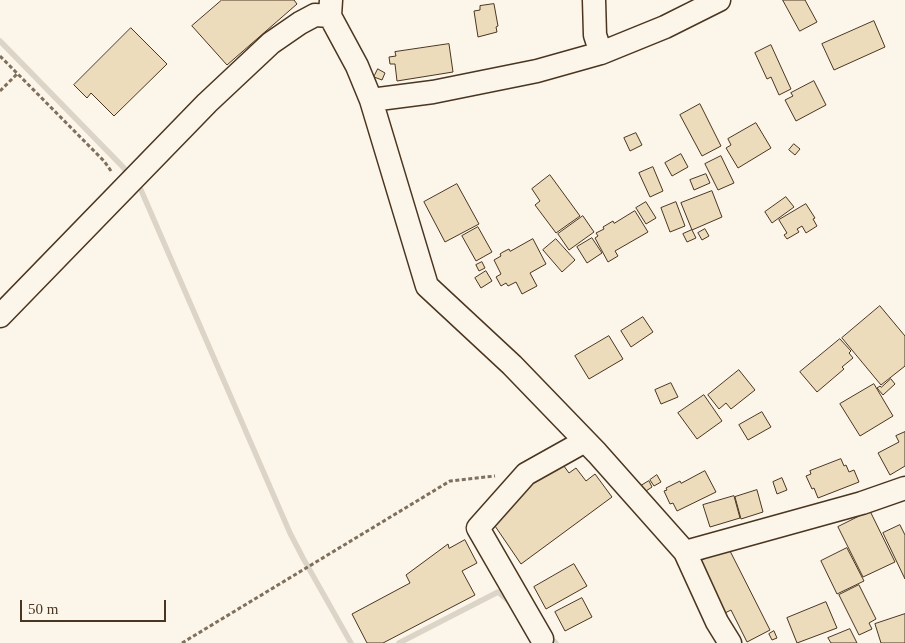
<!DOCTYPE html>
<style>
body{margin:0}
#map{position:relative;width:905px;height:643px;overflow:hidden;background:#fbf6e9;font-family:Georgia,serif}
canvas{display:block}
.scale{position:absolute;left:20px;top:600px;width:146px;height:22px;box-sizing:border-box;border:2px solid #4a3520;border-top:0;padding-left:6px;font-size:15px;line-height:18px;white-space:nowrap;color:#4a3520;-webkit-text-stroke:4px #fbf6e9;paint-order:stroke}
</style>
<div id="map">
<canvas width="905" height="643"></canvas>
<div class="scale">50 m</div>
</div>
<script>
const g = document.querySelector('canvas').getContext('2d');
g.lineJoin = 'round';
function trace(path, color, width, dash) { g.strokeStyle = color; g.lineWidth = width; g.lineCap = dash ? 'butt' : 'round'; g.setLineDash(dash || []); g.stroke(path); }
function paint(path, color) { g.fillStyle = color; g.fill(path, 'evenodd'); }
const stream = new Path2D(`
 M 0,41 L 123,167 L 130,176
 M 136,184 L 141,190 L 290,533 L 303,558 L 351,643
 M 548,636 L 556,643
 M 399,643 L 498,592 L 511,603`);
const building = new Path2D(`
 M 222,0 L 294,0 L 297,4 L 227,65 L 192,26 Z
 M 783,0 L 805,0 L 817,22 L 800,31 Z
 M 494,4 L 498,26 L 496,27 L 497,32 L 478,37 L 474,11 L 480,10 L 480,6 Z
 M 874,21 L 885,47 L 834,70 L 822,44 Z
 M 131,28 L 167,64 L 114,116 L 91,93 L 87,98 L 74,85 Z
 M 449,44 L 453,72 L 397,81 L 395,64 L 390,64 L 389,57 L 396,56 L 395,52 Z
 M 771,45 L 791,89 L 779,95 L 771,77 L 767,79 L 755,53 Z
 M 378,69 L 385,73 L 382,80 L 374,77 Z
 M 814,81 L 826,105 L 796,121 L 785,100 L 793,96 L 791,93 Z
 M 700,104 L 721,146 L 702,156 L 680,115 Z
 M 756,123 L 771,148 L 738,168 L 726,148 L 731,145 L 728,139 Z
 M 636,133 L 642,145 L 630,151 L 624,138 Z
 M 794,144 L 800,149 L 795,155 L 789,150 Z
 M 681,154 L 688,167 L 672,176 L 665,163 Z
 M 721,156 L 734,183 L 718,190 L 705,164 Z
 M 653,167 L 663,191 L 650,197 L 639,173 Z
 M 706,174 L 710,183 L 694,190 L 690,180 Z
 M 550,175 L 580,216 L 556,233 L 535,205 L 540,201 L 532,189 Z
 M 457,184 L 479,224 L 445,242 L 424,202 Z
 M 712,191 L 722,217 L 692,230 L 681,203 Z
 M 786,197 L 794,207 L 772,223 L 765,212 Z
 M 646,202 L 656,218 L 646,224 L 636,208 Z
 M 676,202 L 685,226 L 670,232 L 661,208 Z
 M 806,204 L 815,218 L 813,219 L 817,226 L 806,233 L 802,226 L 797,229 L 799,232 L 787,239 L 784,235 L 787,233 L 779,220 Z
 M 635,211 L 648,232 L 615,251 L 618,256 L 608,262 L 595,238 L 598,236 L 596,233 L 604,229 L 603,227 L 613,221 L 614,223 Z
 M 583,216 L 594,232 L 569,250 L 558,234 Z
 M 478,227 L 492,252 L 476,261 L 462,236 Z
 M 705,229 L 709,236 L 702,240 L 698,233 Z
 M 692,230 L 696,238 L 687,242 L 683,234 Z
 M 592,238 L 602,253 L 587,263 L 577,247 Z
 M 533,239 L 546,264 L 530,273 L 537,286 L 522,294 L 516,282 L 508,286 L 506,283 L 501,286 L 496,277 L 501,274 L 494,260 L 501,256 L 500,254 L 503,252 L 509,249 L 510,251 Z
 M 556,239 L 575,260 L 562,272 L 543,250 Z
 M 482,262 L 485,268 L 479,271 L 476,265 Z
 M 486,271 L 492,281 L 481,288 L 475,278 Z
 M 880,306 L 905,336 L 905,366 L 881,385 L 842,338 Z
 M 643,317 L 653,332 L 631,347 L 621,331 Z
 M 609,336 L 623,359 L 589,379 L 575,356 Z
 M 840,339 L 851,351 L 849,353 L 853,358 L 842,367 L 844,369 L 817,392 L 800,372 Z
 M 739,370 L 755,390 L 731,409 L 726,403 L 719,409 L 708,395 Z
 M 891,379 L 895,384 L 883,395 L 877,388 L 880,386 L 881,387 Z
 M 671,383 L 678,397 L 661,404 L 655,390 Z
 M 874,384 L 893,416 L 860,436 L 840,404 Z
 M 704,395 L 722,421 L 697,439 L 678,413 Z
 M 762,412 L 771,427 L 748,440 L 739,425 Z
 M 905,432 L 905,466 L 890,475 L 878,453 L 899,442 L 896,436 Z
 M 841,459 L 844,466 L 846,465 L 849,472 L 854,470 L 859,482 L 818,498 L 814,488 L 812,489 L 806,476 L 811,474 L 810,471 Z
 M 561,462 L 569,473 L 576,468 L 586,481 L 595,474 L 612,497 L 521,564 L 495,526 L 526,487 Z
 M 705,471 L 716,492 L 677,511 L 673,503 L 670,504 L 664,491 L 667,490 L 666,488 L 680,481 L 681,483 Z
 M 657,475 L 661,482 L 654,486 L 650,480 Z
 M 782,478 L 787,490 L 777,494 L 773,482 Z
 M 649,481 L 652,487 L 643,493 L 639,487 Z
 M 757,490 L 763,512 L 741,519 L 735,497 Z
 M 734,496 L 740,518 L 710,527 L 703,505 Z
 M 870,511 L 895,562 L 863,577 L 838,527 Z
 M 900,525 L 905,535 L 905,579 L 883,533 Z
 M 465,540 L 477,563 L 462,571 L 475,595 L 383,643 L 367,643 L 352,614 L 410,583 L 406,575 L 448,544 L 449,548 Z
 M 728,547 L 770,630 L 747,642 L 731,610 L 725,613 L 699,562 Z
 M 847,548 L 864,581 L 837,594 L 821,561 Z
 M 574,564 L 587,586 L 546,609 L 534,587 Z
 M 859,585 L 876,619 L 869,623 L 872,629 L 859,635 L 839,595 Z
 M 582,598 L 592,617 L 565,631 L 555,612 Z
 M 826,602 L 837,628 L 797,643 L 787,618 Z
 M 905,614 L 905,643 L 881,643 L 875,624 Z
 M 850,629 L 857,643 L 831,643 L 828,638 Z
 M 774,631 L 777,638 L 772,640 L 769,634 Z`);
const path = new Path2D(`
 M 0,56 L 104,161 L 111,171
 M 0,91 L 17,74
 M 182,643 L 450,481 L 495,476`);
const minor = new Path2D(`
 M 331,0 L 330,16 L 357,66 L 371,100 L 427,286 L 512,365 L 597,453 L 685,552 L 717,622 L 730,643
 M 594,0 L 595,35 L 601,53
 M 371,100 L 433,92 L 537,71 L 601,53 L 665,27 L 719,0
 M 0,316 L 207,103 L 271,43 L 300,23 L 315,15 L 330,16
 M 685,552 L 862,503 L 905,488
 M 542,639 L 478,528 L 526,474 L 585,441`);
trace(stream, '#dcd4c6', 5.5);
paint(building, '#ecdcbc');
trace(building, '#4a3520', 1);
trace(minor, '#4a3520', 25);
trace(path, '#7f6f5c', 3, [4, 2.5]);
trace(minor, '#fbf6e9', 22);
</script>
